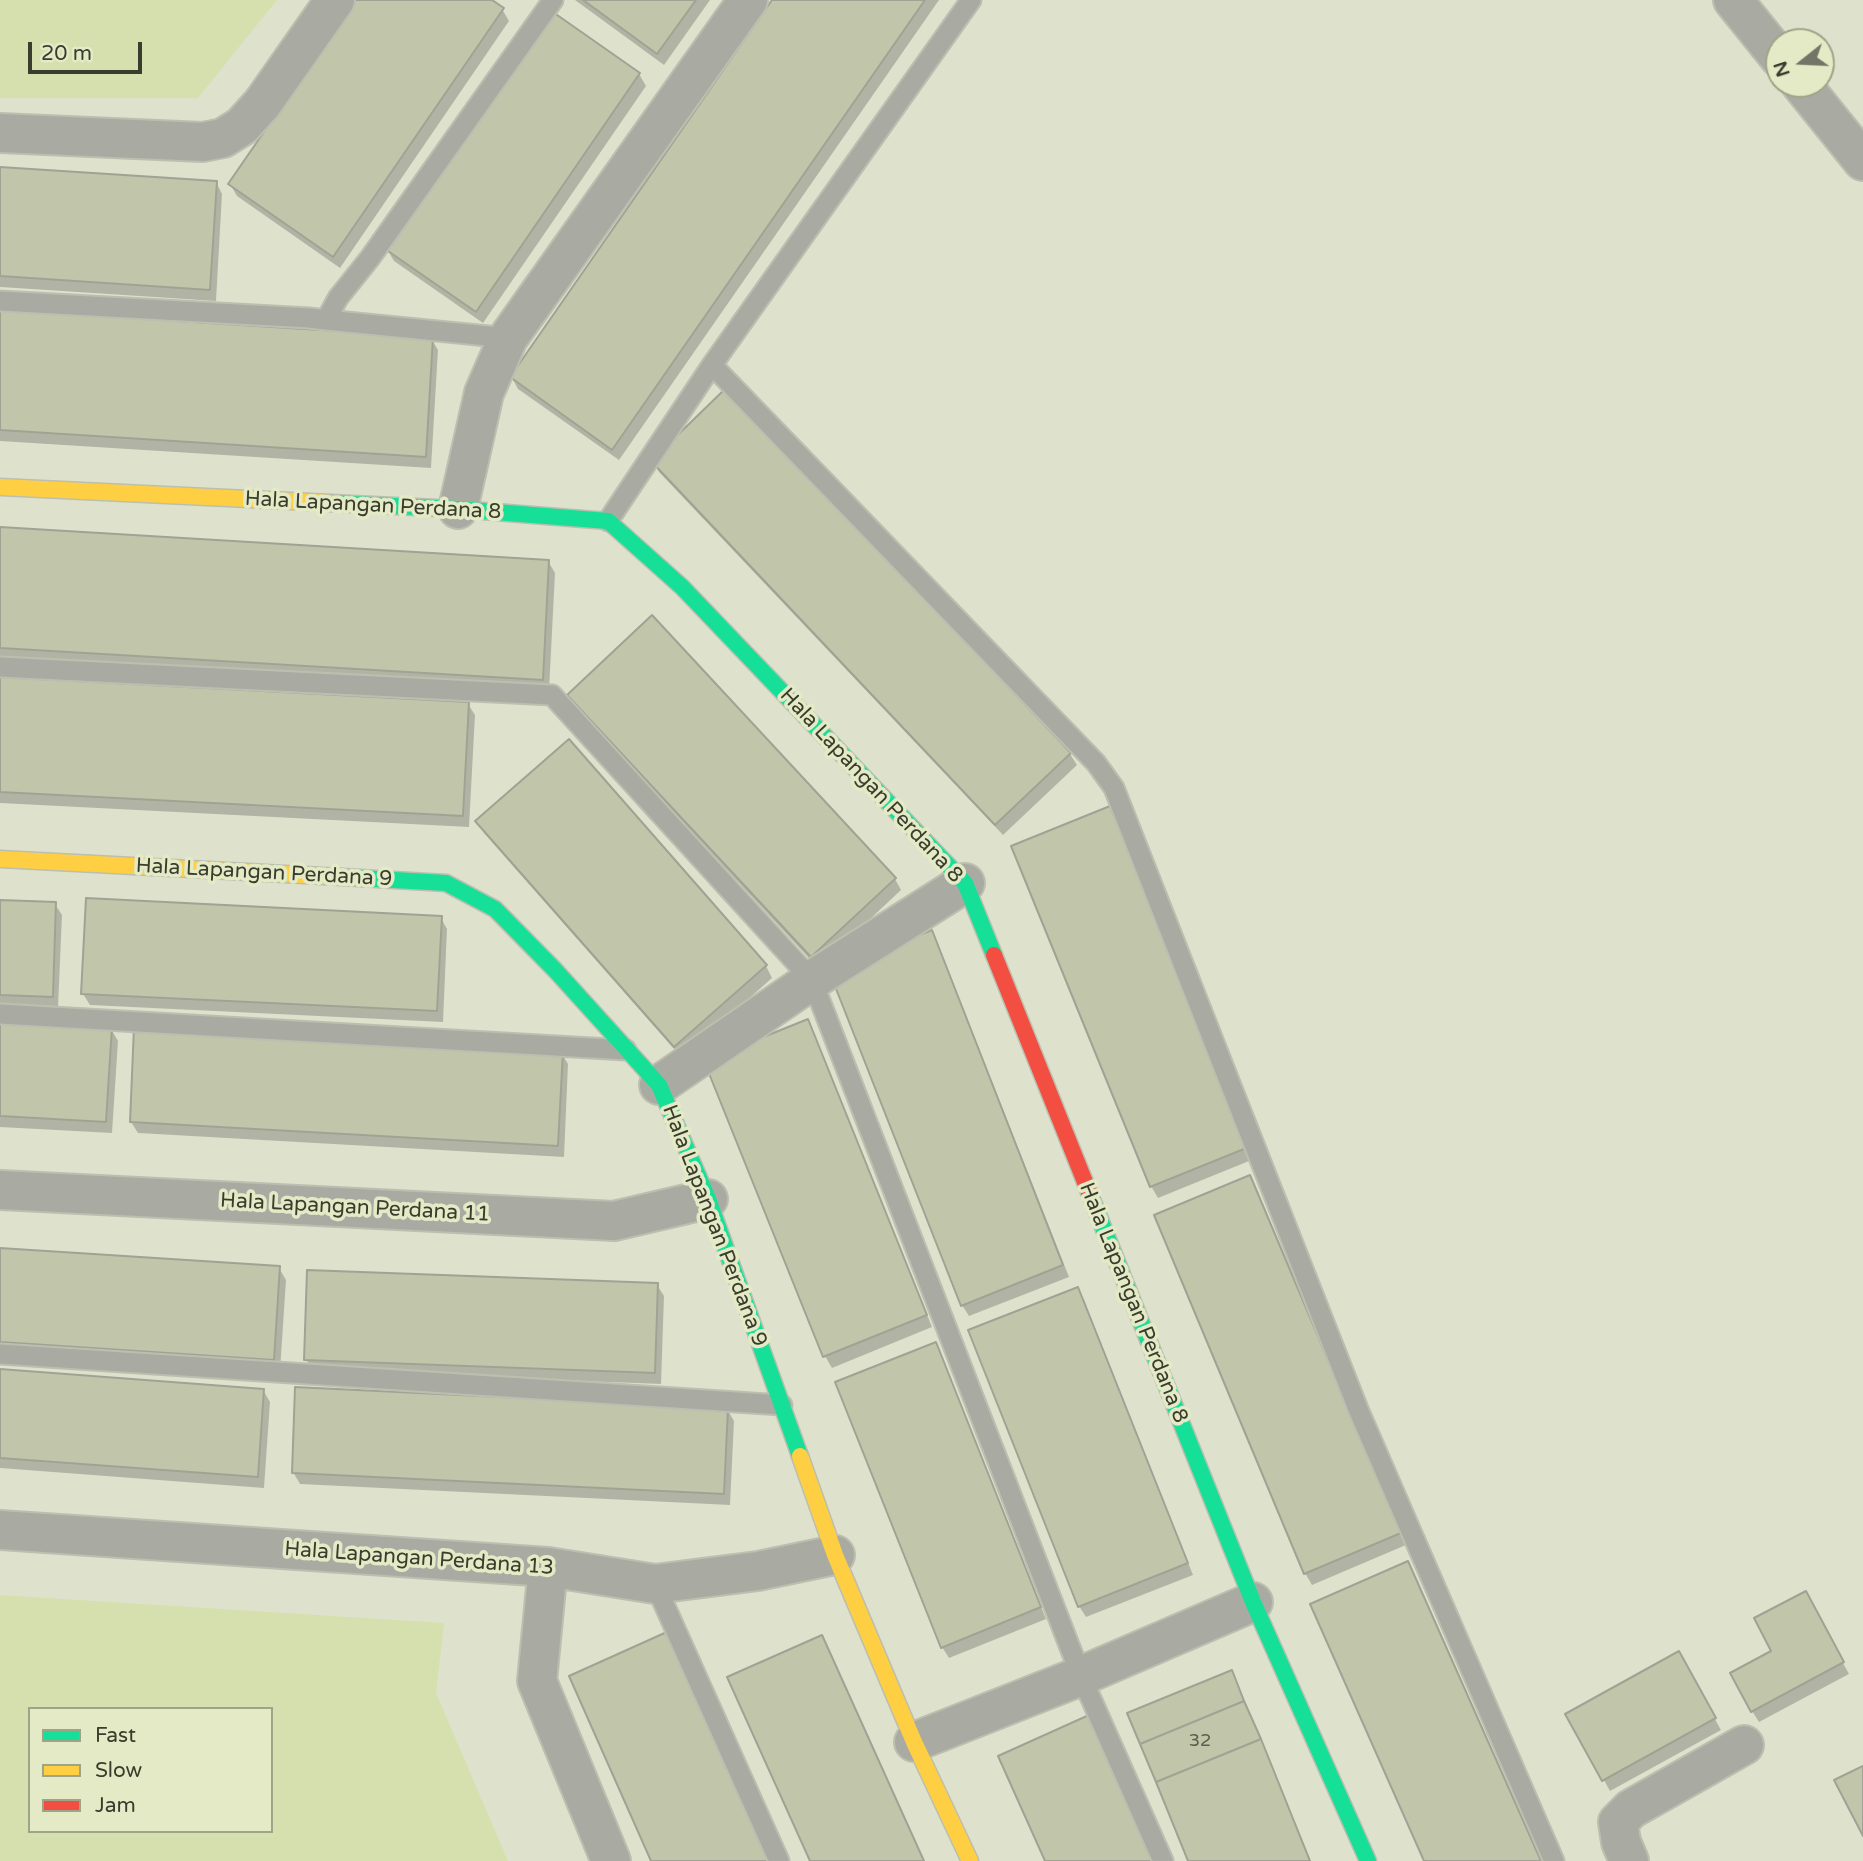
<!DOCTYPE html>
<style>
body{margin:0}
#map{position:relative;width:1863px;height:1861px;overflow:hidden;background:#dee2cd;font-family:"Varela Round",sans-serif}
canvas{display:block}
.legend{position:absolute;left:28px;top:1707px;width:245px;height:126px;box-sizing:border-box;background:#e3eac5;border:2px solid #9fa489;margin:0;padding:9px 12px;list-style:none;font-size:21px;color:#3a3c2e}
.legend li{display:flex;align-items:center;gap:14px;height:35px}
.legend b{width:35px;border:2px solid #9fa489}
.north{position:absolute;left:1765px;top:28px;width:70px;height:70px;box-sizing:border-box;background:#e3eac5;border:2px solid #9fa489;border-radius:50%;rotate:252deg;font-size:19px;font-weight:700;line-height:28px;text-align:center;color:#3a3c2e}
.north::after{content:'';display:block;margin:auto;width:24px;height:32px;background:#737666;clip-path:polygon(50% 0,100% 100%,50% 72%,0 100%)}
.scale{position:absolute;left:28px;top:42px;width:114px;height:32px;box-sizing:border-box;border:4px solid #3a3c2e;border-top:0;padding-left:9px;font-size:21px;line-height:24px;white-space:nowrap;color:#3a3c2e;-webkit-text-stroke:5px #e3eac5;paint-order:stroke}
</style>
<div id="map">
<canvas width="1863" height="1861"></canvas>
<ul class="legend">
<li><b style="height:9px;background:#16e098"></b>Fast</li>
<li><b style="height:9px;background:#ffcf43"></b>Slow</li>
<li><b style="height:9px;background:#f24e42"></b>Jam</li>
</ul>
<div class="north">N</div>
<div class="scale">20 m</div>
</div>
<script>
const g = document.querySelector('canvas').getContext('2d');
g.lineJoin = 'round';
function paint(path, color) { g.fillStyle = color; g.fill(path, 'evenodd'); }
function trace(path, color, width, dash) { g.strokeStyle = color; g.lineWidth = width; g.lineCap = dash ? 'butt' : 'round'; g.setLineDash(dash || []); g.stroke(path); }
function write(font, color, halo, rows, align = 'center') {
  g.font = font + ' "Varela Round",sans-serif'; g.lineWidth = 7; g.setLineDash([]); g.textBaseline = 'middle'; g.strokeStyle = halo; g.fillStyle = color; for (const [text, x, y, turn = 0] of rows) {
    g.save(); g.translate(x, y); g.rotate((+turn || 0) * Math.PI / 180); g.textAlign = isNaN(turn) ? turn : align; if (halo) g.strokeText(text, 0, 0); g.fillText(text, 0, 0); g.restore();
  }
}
const green = new Path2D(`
 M 0,0 L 277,0 L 198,98 L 0,98 Z
 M 0,1595 L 444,1623 L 436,1693 L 508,1861 L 0,1861 ZM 30,1709 L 271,1709 L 271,1831 L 30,1831 Z`);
const shadow = new Path2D(`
 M 357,0 L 489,0 L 502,9 L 509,21 L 340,268 L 237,196 L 230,184 Z
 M 575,0 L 710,0 L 664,65 Z
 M 774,0 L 939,0 L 619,460 L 518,389 L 512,378 Z
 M 639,74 L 646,86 L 483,323 L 394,261 L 387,249 Z
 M 0,168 L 216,182 L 222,194 L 216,301 L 0,287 Z
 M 0,311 L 431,338 L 438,350 L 431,468 L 0,441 Z
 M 653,461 L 1070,754 L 1077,765 L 1003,835 L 659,472 Z
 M 0,529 L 548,561 L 555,573 L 549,691 L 0,658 Z
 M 0,679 L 468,704 L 475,715 L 469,827 L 0,803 Z
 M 569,695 L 895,879 L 901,890 L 818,968 L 576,707 Z
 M 1109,808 L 1115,819 L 1254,1159 L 1158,1198 L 1151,1186 Z
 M 478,822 L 766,966 L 772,978 L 682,1058 L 484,833 Z
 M 0,901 L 55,904 L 62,915 L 58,1008 L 0,1006 Z
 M 441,918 L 447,929 L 443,1022 L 90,1005 L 83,994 Z
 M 931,933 L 938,944 L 1069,1277 L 969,1316 L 962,1305 Z
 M 0,1022 L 111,1029 L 118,1041 L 112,1133 L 0,1127 Z
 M 814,1033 L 932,1327 L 832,1368 L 825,1356 Z
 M 561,1052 L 568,1064 L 564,1157 L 138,1133 L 131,1122 Z
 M 1250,1177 L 1256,1188 L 1406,1545 L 1312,1585 L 1305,1573 Z
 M 0,1249 L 279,1268 L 286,1280 L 280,1371 L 0,1352 Z
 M 657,1285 L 664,1296 L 661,1384 L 313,1371 L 306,1359 Z
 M 1077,1289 L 1084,1300 L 1193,1575 L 1086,1617 L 1079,1606 Z
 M 935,1344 L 942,1356 L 1046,1619 L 949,1658 L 942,1647 Z
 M 0,1370 L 263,1390 L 270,1402 L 264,1488 L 0,1468 Z
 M 727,1409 L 734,1421 L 730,1505 L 300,1484 L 293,1472 Z
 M 1805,1593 L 1849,1674 L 1759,1722 L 1752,1711 L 1774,1651 Z
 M 1678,1653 L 1721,1730 L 1610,1791 L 1568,1715 Z
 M 1232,1672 L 1238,1684 L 1311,1861 L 1190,1861 Z`);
const building = new Path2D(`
 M 355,0 L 492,0 L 504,8 L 333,257 L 228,184 Z
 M 583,0 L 696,0 L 657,54 Z
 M 772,0 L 925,0 L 612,450 L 510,377 Z
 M 550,10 L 640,73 L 476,312 L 385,249 Z
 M 0,167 L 217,181 L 210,290 L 0,276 Z
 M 0,310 L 433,337 L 426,457 L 0,430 Z
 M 726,388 L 1071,753 L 995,825 L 651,461 Z
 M 0,527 L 549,560 L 543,680 L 0,648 Z
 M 652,615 L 896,878 L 811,957 L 567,695 Z
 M 0,677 L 469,702 L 463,816 L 0,792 Z
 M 569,739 L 767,965 L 674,1047 L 475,821 Z
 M 1110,806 L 1249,1147 L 1150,1187 L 1011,846 Z
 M 86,898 L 442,916 L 437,1011 L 81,994 Z
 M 0,900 L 56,902 L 53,997 L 0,995 Z
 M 932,930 L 1063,1265 L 961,1306 L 829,971 Z
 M 808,1019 L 927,1315 L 823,1357 L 704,1061 Z
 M 0,1020 L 112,1027 L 106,1122 L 0,1116 Z
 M 134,1027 L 563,1051 L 558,1146 L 130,1122 Z
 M 1250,1175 L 1401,1533 L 1304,1574 L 1154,1215 Z
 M 0,1248 L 280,1266 L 274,1360 L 0,1342 Z
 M 307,1270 L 658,1283 L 655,1373 L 304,1360 Z
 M 1078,1287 L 1188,1563 L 1078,1607 L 968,1330 Z
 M 936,1342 L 1041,1607 L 941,1648 L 835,1382 Z
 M 0,1369 L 264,1389 L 258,1477 L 0,1458 Z
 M 295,1387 L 728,1408 L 724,1494 L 292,1473 Z
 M 1408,1561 L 1541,1861 L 1424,1861 L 1310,1604 Z
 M 1806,1591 L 1844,1662 L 1751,1712 L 1730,1673 L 1771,1651 L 1754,1618 Z
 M 669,1631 L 771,1861 L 651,1861 L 569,1676 Z
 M 822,1635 L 924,1861 L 810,1861 L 727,1677 Z
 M 1679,1651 L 1716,1718 L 1602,1781 L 1565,1714 Z
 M 1232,1670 L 1244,1701 L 1140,1744 L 1127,1713 Z
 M 1244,1701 L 1261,1739 L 1156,1782 L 1140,1744 Z
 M 1089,1715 L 1154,1861 L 1045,1861 L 998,1756 Z
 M 1261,1739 L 1310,1861 L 1188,1861 L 1156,1782 Z
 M 1863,1766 L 1863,1836 L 1834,1780 Z`);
const lane = new Path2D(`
 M 0,301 L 309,318 L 326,320 L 338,298 L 370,258 L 553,0
 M 326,320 L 508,338
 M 712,365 L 1096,763 L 1114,788 L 1358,1409 L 1554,1861
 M 608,521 L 712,365 L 971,0
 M 0,667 L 552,695 L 812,980 L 1081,1676 L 1163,1861
 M 0,1014 L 626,1050
 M 0,1354 L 782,1405
 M 655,1584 L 779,1861`);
const street = new Path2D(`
 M 1733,0 L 1779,57
 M 1801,84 L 1863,161
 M 0,133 L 203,142 L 223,138 L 242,126 L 262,104 L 335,0
 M 458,509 L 484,393 L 508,338 L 748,0
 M 659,1085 L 812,980 L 965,883
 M 0,1190 L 614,1221 L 708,1199
 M 0,1530 L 548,1567 L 655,1584 L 758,1571 L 835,1555
 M 548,1567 L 537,1681 L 611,1861
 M 914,1742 L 1081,1676 L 1253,1602
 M 1629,1861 L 1621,1842 L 1618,1822 L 1631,1809 L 1744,1745`);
const fast = new Path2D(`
 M 331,503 L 458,509 L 608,521 L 682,587 L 965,883 L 994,955
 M 342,877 L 446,883 L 495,909 L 555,970 L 659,1085 L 708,1199 L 800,1456
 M 1089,1192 L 1253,1602 L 1368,1861`);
const slow = new Path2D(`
 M 0,487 L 331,503
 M 0,859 L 342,877
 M 800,1456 L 835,1555 L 914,1742 L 970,1861`);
const jam = new Path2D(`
 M 994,955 L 1089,1192`);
const numberNames = [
 ["32",1200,1741]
];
const streetNames = [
 ["Hala Lapangan Perdana 8",373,506,3],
 ["Hala Lapangan Perdana 8",871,786,47],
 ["Hala Lapangan Perdana 9",264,873,3],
 ["Hala Lapangan Perdana 11",355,1208,3],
 ["Hala Lapangan Perdana 9",714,1226,69],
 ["Hala Lapangan Perdana 8",1133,1303,68],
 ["Hala Lapangan Perdana 13",419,1559,4]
];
paint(green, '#d6dfae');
paint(shadow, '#0003');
paint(building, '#c1c5aa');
trace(building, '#a0a393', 2);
trace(lane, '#bcbfaf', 23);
trace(street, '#bcbfaf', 42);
trace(fast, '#bcbfaf', 19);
trace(slow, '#bcbfaf', 19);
trace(jam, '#bcbfaf', 19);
trace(lane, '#a9aba3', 19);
trace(street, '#a9aba3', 38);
trace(fast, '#16e098', 16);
trace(slow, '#ffcf43', 16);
trace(jam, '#f24e42', 16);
write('18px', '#5c5e4d', null, numberNames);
write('21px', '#3a3c2e', '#e3eac5', streetNames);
</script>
